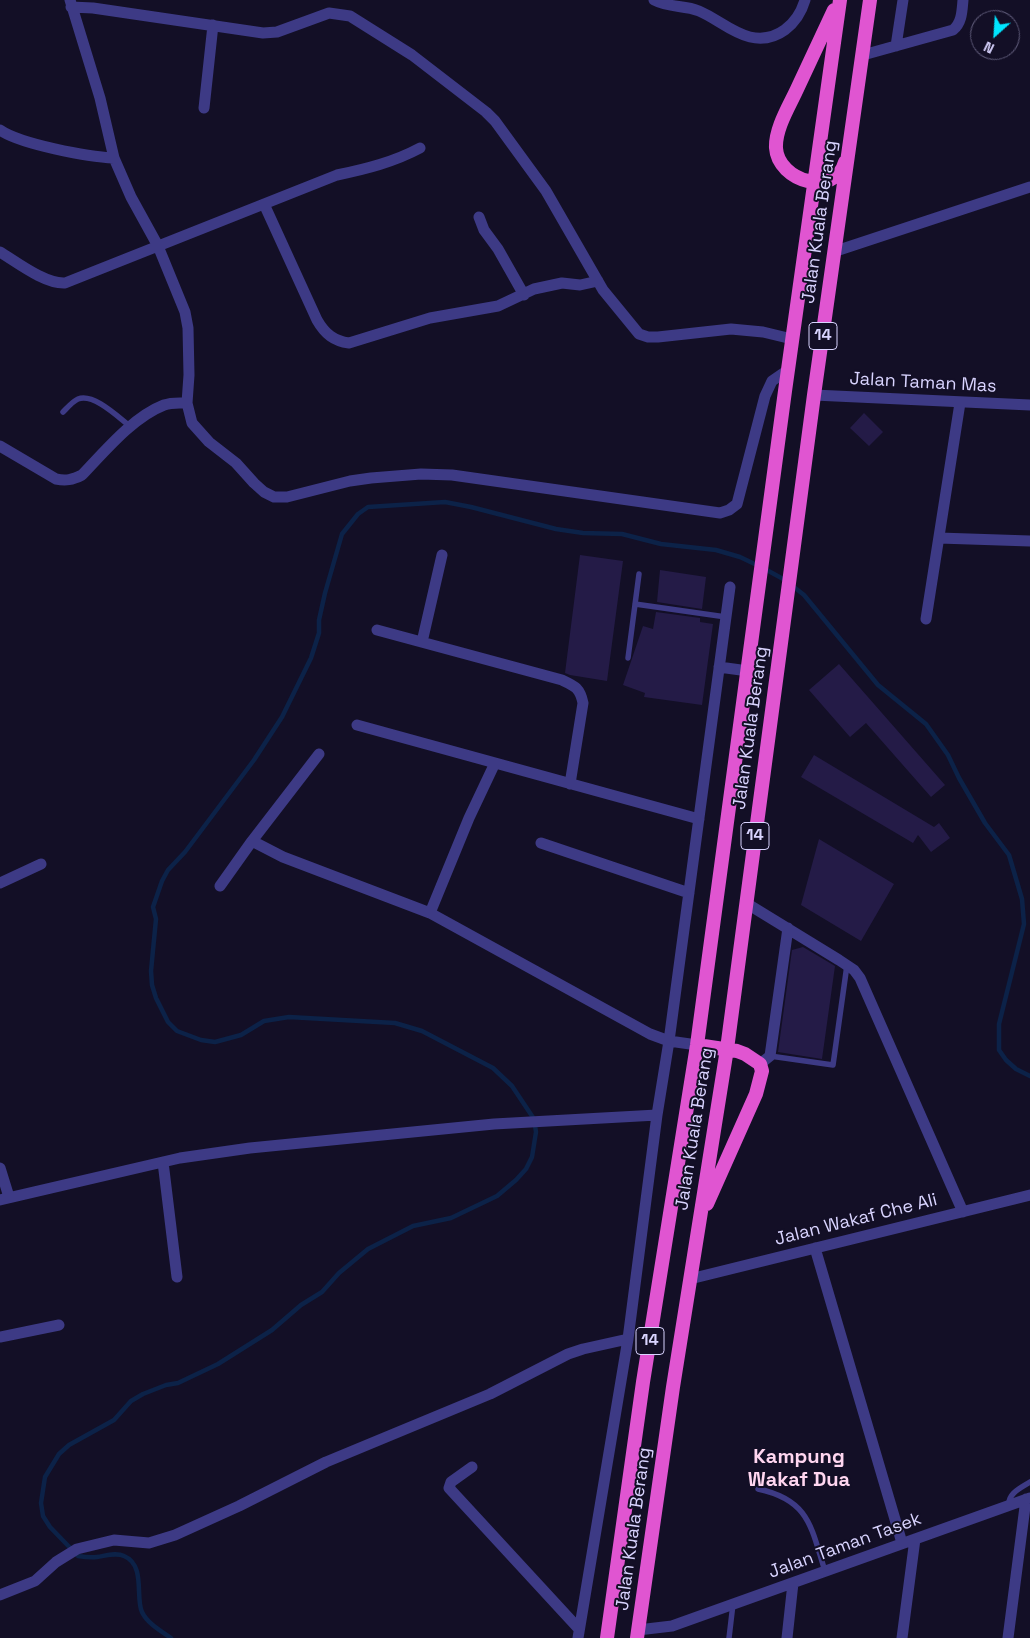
<!DOCTYPE html>
<style>
body{margin:0}
#map{position:relative;width:1030px;height:1638px;overflow:hidden;background:#130f26;font-family:"Space Grotesk",sans-serif}
canvas{display:block}
.north{position:absolute;left:970px;top:10px;width:50px;height:50px;box-sizing:border-box;background:#130f26;border:1px solid #625e7d;border-radius:50%;rotate:206deg;font-size:14px;font-weight:700;line-height:20px;text-align:center;color:#d9d4ff}
.north::after{content:'';display:block;margin:auto;width:18px;height:22px;background:#00e5ff;clip-path:polygon(50% 0,100% 100%,50% 72%,0 100%)}
</style>
<div id="map">
<canvas width="1030" height="1638"></canvas>
<div class="north">N</div>
</div>
<script>
const g = document.querySelector('canvas').getContext('2d');
g.lineJoin = 'round';
function trace(path, color, width, dash) { g.strokeStyle = color; g.lineWidth = width; g.lineCap = dash ? 'butt' : 'round'; g.setLineDash(dash || []); g.stroke(path); }
function paint(path, color) { g.fillStyle = color; g.fill(path, 'evenodd'); }
function write(font, color, halo, rows, align = 'center') {
  g.font = font + ' "Space Grotesk",sans-serif'; g.lineWidth = 4; g.setLineDash([]); g.textBaseline = 'middle'; g.strokeStyle = halo; g.fillStyle = color; for (const [text, x, y, turn = 0] of rows) {
    g.save(); g.translate(x, y); g.rotate((+turn || 0) * Math.PI / 180); g.textAlign = isNaN(turn) ? turn : align; if (halo) g.strokeText(text, 0, 0); g.fillText(text, 0, 0); g.restore();
  }
}
const stream = new Path2D(`
 M 171,1638 C 161,1631 147,1623 142,1612 C 135,1598 146,1565 124,1556 C 116,1552 105,1556 97,1557 C 90,1558 84,1557 78,1556 L 50,1527 L 43,1516 L 41,1503 L 45,1477 L 59,1454 L 69,1445 L 114,1420 L 131,1401 L 143,1394 L 166,1385 L 178,1383 L 218,1364 L 272,1330 L 301,1305 L 322,1292 L 339,1273 L 368,1249 L 413,1226 L 451,1218 L 497,1196 L 516,1180 L 526,1169 L 532,1157 L 536,1132 L 534,1119 L 512,1086 L 493,1068 L 422,1031 L 395,1023 L 289,1017 L 264,1021 L 241,1035 L 215,1042 L 201,1040 L 177,1031 L 168,1022 L 156,998 L 152,985 L 151,971 L 156,919 L 153,907 L 162,881 L 168,870 L 185,852 L 254,760 L 282,717 L 311,658 L 319,633 L 319,620 L 325,593 L 342,534 L 358,514 L 368,507 L 445,502 L 471,507 L 556,529 L 583,533 L 622,534 L 661,544 L 716,550 L 740,557 L 763,568 L 785,580 L 804,595 L 878,685 L 926,724 L 948,755 L 959,778 L 985,823 L 1009,855 L 1022,899 L 1024,924 L 999,1024 L 999,1050 L 1006,1060 L 1016,1069 L 1030,1076`);
const building = new Path2D(`
 M 864,413 L 883,432 L 869,446 L 850,428 Z
 M 580,555 L 623,561 L 607,681 L 570,675 L 565,673 Z
 M 660,570 L 706,577 L 702,609 L 657,602 Z
 M 656,612 L 700,618 L 700,622 L 713,624 L 702,705 L 644,697 L 645,693 L 623,685 L 643,626 L 653,629 Z
 M 839,664 L 945,785 L 931,797 L 866,723 L 850,737 L 809,690 Z
 M 814,755 L 934,827 L 939,823 L 950,838 L 931,852 L 918,835 L 913,843 L 801,777 Z
 M 819,839 L 894,884 L 861,941 L 801,905 Z
 M 803,947 L 835,966 L 822,1059 L 778,1052 L 792,950 Z`);
const service = new Path2D(`
 M 63,412 C 67,408 73,401 78,399 C 94,393 118,417 131,427
 M 635,604 L 726,617
 M 628,658 L 639,574
 M 770,1056 L 833,1065 L 847,965
 M 758,1489 C 810,1500 811,1528 825,1571
 M 1009,1505 C 1008,1493 1021,1488 1030,1482
 M 729,1638 L 733,1604`);
const minor = new Path2D(`
 M 70,0 L 100,98 L 114,158 L 131,197 L 158,246 L 185,312 L 188,328 L 189,375 L 187,403 L 192,423 L 209,442 L 236,463 L 254,483 L 264,492 L 274,497 L 287,497 L 350,481 L 371,478 L 421,474 L 452,475 L 720,513 L 729,510 L 737,504 L 765,396 L 772,381 L 788,370
 M 654,0 C 669,8 684,5 699,11 C 716,18 732,33 750,37 C 777,43 798,24 805,0
 M 71,7 L 93,8 L 263,33 L 277,32 L 329,13 L 350,16 L 412,55 L 486,112 L 495,121 L 546,191 L 603,290 L 639,334 L 648,337 L 658,337 L 731,329 L 763,332 L 792,339
 M 896,46 L 903,0
 M 863,55 L 953,30 C 962,23 962,11 963,0
 M 204,108 L 213,25
 M 0,130 C 20,144 88,157 114,158
 M 264,204 L 317,320 C 325,334 334,341 349,343 L 430,318 L 498,306 L 534,289 L 562,283 L 580,285 L 598,281
 M 479,217 L 484,230 L 498,249 L 524,295
 M 836,251 L 1030,187
 M 0,252 C 18,263 45,284 65,283 L 337,175 C 366,169 394,162 420,148
 M 814,395 L 1030,405
 M 0,446 L 56,479 C 66,481 72,480 82,475 C 105,451 133,417 164,405 C 172,402 180,403 187,403
 M 939,538 L 1030,541
 M 926,619 L 960,403
 M 377,630 L 562,680 C 575,686 580,688 583,703 L 570,784
 M 422,642 L 442,555
 M 719,667 L 748,671
 M 357,725 L 699,819
 M 252,841 L 283,857 L 430,913 L 650,1034 L 669,1041 L 697,1045
 M 541,843 L 689,893
 M 0,883 L 41,864
 M 220,886 L 252,841 L 319,754
 M 746,903 L 839,960 L 854,970 L 860,978 L 963,1212
 M 430,913 L 469,818 L 495,763
 M 760,1064 L 770,1056 L 788,928
 M 163,1162 L 177,1277
 M 0,1168 L 9,1197
 M 0,1200 L 180,1158 L 250,1148 L 494,1124 L 657,1115
 M 815,1248 L 902,1543
 M 690,1279 L 1030,1195
 M 0,1337 L 59,1325
 M 472,1467 L 451,1482 L 449,1488 L 579,1629
 M 0,1595 L 35,1581 L 56,1562 L 77,1549 L 114,1540 L 149,1543 L 175,1535 L 239,1506 L 326,1462 L 490,1394 L 568,1354 L 583,1349 L 628,1339
 M 638,1630 L 672,1626 L 1030,1498
 M 578,1638 L 628,1339 L 657,1115 L 669,1041 L 730,587
 M 787,1638 L 793,1583
 M 902,1638 L 915,1539
 M 1008,1638 L 1026,1499`);
const trunk = new Path2D(`
 M 834,10 C 822,36 810,61 798,87 C 790,105 775,128 776,148 C 778,181 835,198 845,162
 M 697,1045 L 737,1051 L 745,1054 L 760,1064 L 762,1071 L 756,1094 L 707,1204
 M 607,1638 L 643,1382 L 697,1045 L 785,391 L 840,0
 M 637,1638 L 673,1387 L 727,1049 L 814,395 L 870,0`);
const shields = [
 [823,336,28],
 [755,836,28],
 [650,1341,28]
];
const shieldNames = [
 ["14",823,336],
 ["14",755,836],
 ["14",650,1341]
];
const streetNames = [
 ["Jalan Kuala Berang",820,222,-82],
 ["Jalan Taman Mas",923,383,3],
 ["Jalan Kuala Berang",751,728,-82],
 ["Jalan Kuala Berang",695,1129,-81],
 ["Jalan Wakaf Che Ali",856,1220,-14],
 ["Jalan Kuala Berang",634,1529,-82],
 ["Jalan Taman Tasek",845,1546,-20]
];
const quarterNames = [
 ["Kampung",799,1458],
 ["Wakaf Dua",799,1481]
];
trace(stream, '#0c2248', 4.5);
paint(building, '#241b47');
trace(service, '#3d3a85', 5.5);
trace(minor, '#3d3a85', 11);
trace(trunk, '#e055d1', 14);
for (const [x, y, w] of shields) { const box = new Path2D(); box.roundRect(x - w / 2, y - 13.5, w, 27, 4); g.fillStyle = '#130f26'; g.fill(box); trace(box, '#d9d4ff', 1); }
write('bold 16px', '#d9d4ff', null, shieldNames);
write('18px', '#d9d4ff', '#130f26', streetNames);
write('bold 20px', '#ffd6f0', '#130f26', quarterNames);
</script>
